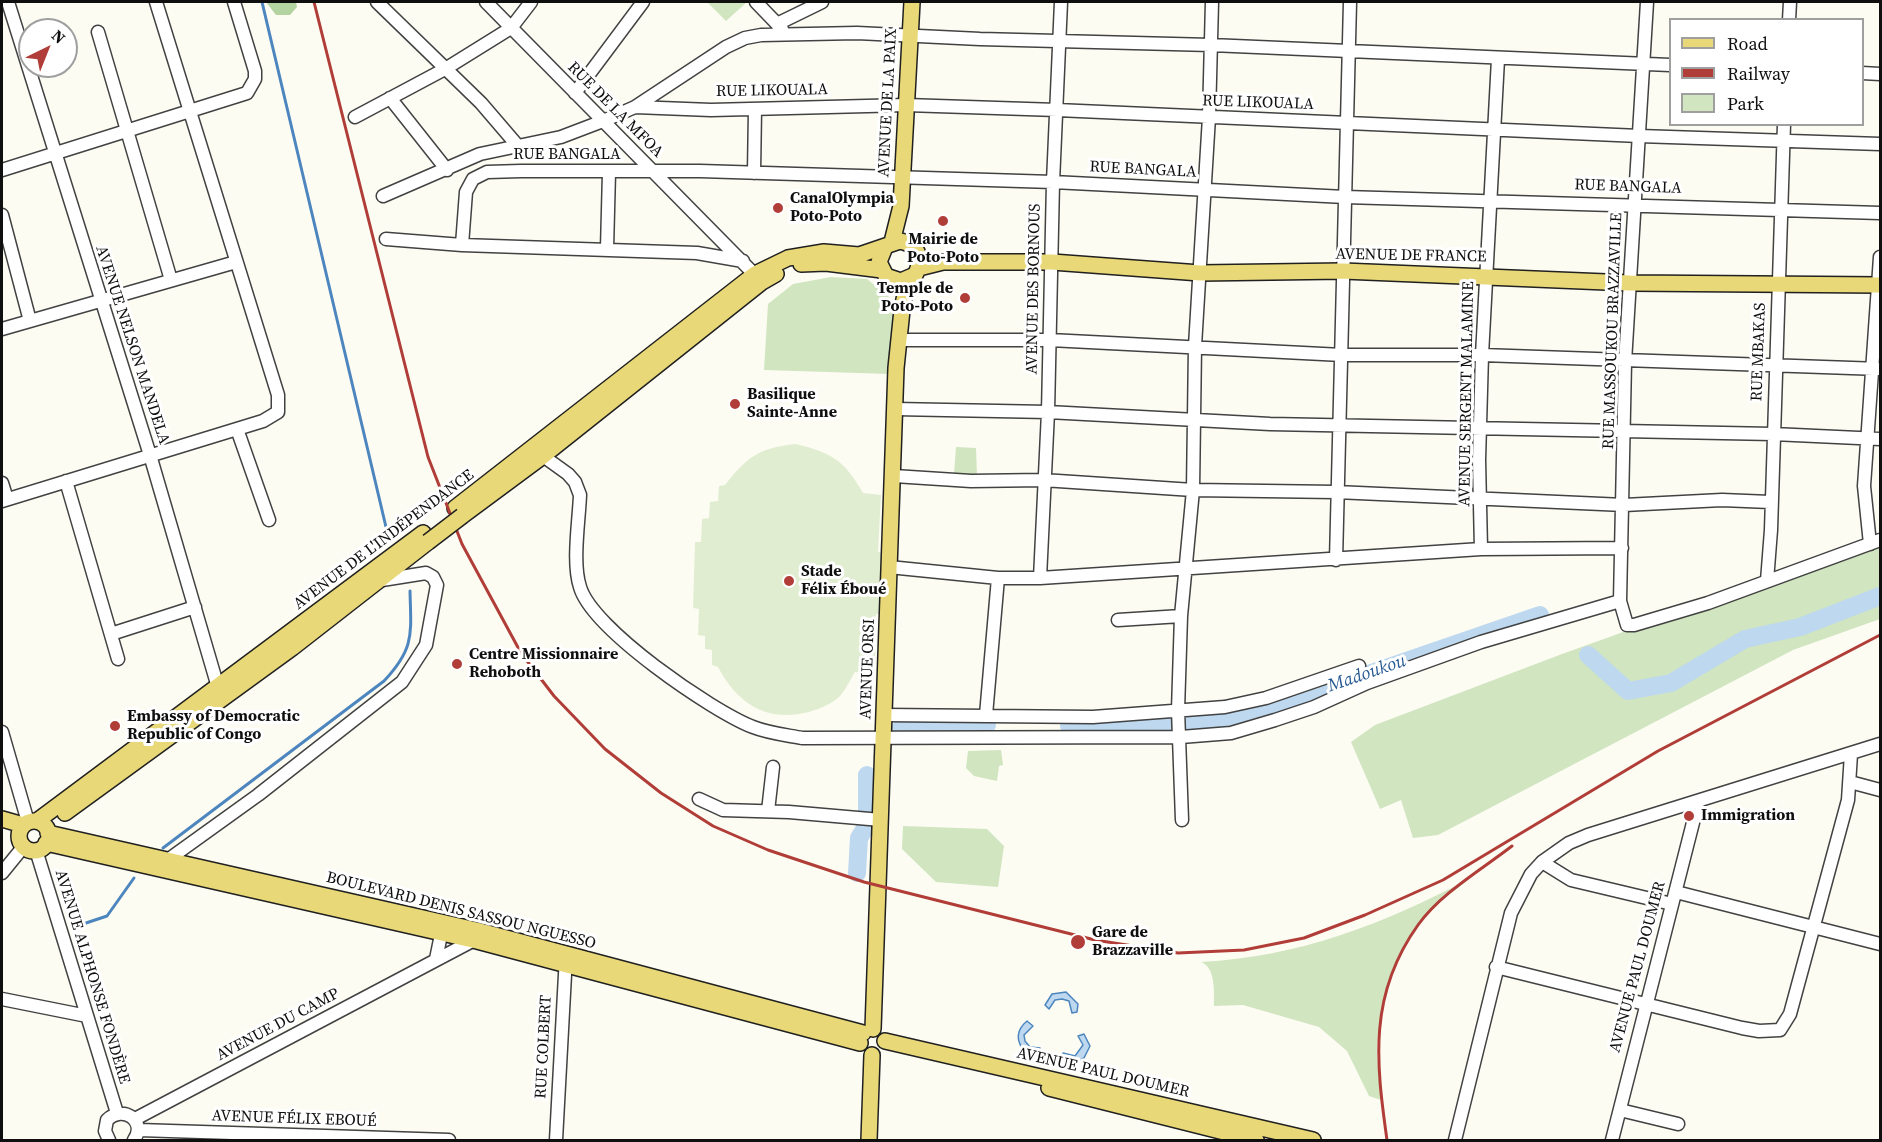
<!DOCTYPE html>
<meta charset="utf-8">
<style>
body{margin:0}
#map{position:relative;width:1882px;height:1142px;overflow:hidden;background:#fdfcf3;font-family:"Source Serif 4",serif}
canvas{display:block}
.frame{position:absolute;inset:0;border:3px solid #0f0f0f;pointer-events:none}
.legend{position:absolute;left:1669px;top:18px;width:195px;height:108px;box-sizing:border-box;background:#fff;border:2px solid #9f9f9f;margin:0;padding:8px 10px;list-style:none;font-size:18px;color:#0f0f0f}
.legend li{display:flex;align-items:center;gap:12px;height:30px}
.legend b{width:30px;border:2px solid #9f9f9f}
.north{position:absolute;left:18px;top:18px;width:60px;height:60px;box-sizing:border-box;background:#fff;border:2px solid #9f9f9f;border-radius:50%;rotate:43deg;font-size:16px;font-weight:700;line-height:24px;text-align:center;color:#0f0f0f}
.north::after{content:'';display:block;margin:auto;width:21px;height:27px;background:#b03d37;clip-path:polygon(50% 0,100% 100%,50% 72%,0 100%)}
</style>
<div id="map">
<canvas width="1882" height="1142"></canvas>
<div class="frame"></div>
<ul class="legend">
<li><b style="height:8px;background:#e8d878"></b>Road</li>
<li><b style="height:8px;background:#b03d37"></b>Railway</li>
<li><b style="height:16px;background:#d0e5c0"></b>Park</li>
</ul>
<div class="north">N</div>
</div>
<script>
const g = document.querySelector('canvas').getContext('2d');
g.lineJoin = 'round';
function paint(path, color) { g.fillStyle = color; g.fill(path, 'evenodd'); }
function trace(path, color, width, dash) { g.strokeStyle = color; g.lineWidth = width; g.lineCap = dash ? 'butt' : 'round'; g.setLineDash(dash || []); g.stroke(path); }
function write(font, color, halo, rows, align = 'center') {
  g.font = font + ' "Source Serif 4",serif'; g.lineWidth = 6; g.setLineDash([]); g.textBaseline = 'middle'; g.strokeStyle = halo; g.fillStyle = color; for (const [text, x, y, turn = 0] of rows) {
    g.save(); g.translate(x, y); g.rotate((+turn || 0) * Math.PI / 180); g.textAlign = isNaN(turn) ? turn : align; if (halo) g.strokeText(text, 0, 0); g.fillText(text, 0, 0); g.restore();
  }
}
const green = new Path2D(`
 M 707,2 L 747,2 L 726,21 Z
 M 831,277 L 867,279 L 894,301 L 890,374 L 764,370 L 768,304 L 793,284 Z
 M 956,447 L 976,448 L 977,476 L 954,474 Z
 M 1880,540 L 1880,619 L 1793,650 L 1438,835 L 1413,838 L 1401,800 L 1380,809 L 1351,742 L 1375,725 L 1562,654 Z
 M 1001,750 L 1003,765 L 999,766 L 997,781 L 974,776 L 966,768 L 968,751 Z
 M 903,826 L 987,829 L 1004,846 L 998,887 L 936,882 L 902,849 Z
 M 1469,879 C 1452,893 1431,907 1418,925 C 1394,958 1379,1005 1377,1045 C 1376,1063 1380,1082 1381,1100 L 1369,1096 L 1347,1051 L 1319,1027 L 1243,1005 L 1214,1006 C 1214,992 1216,968 1201,962 C 1299,957 1383,924 1469,879 Z`);
const forest = new Path2D(`
 M 266,2 L 296,2 L 297,7 L 290,15 L 276,15 Z`);
const pitch = new Path2D(`
 M 796,444 C 832,453 844,460 863,493 L 881,495 L 878,552 L 885,553 L 882,614 L 876,614 L 875,673 L 855,672 C 850,680 846,689 840,696 C 833,703 822,708 812,711 C 769,724 738,705 718,667 L 712,665 L 712,650 L 705,649 L 705,636 L 698,635 L 699,609 L 693,608 L 695,542 L 701,542 L 702,519 L 709,518 L 710,502 L 718,501 L 719,486 L 725,485 C 748,456 759,448 796,444 Z`);
const water = new Path2D(`
 M 1066,992 L 1078,1004 L 1077,1012 L 1072,1013 L 1069,1001 L 1062,999 L 1055,1000 L 1049,1009 L 1045,1005 L 1052,994 Z
 M 1027,1021 L 1033,1026 L 1024,1035 L 1025,1041 L 1030,1047 L 1040,1048 L 1039,1054 L 1026,1052 C 1015,1042 1016,1030 1027,1021 Z
 M 1084,1034 L 1090,1046 L 1084,1058 L 1074,1064 L 1062,1061 L 1063,1053 L 1075,1056 L 1083,1045 L 1078,1036 Z`);
const stream = new Path2D(`
 M 262,2 L 386,527
 M 163,848 L 384,681 C 415,648 411,634 410,591
 M 77,926 L 107,916 L 134,878`);
const river = new Path2D(`
 M 1588,655 L 1628,691 L 1671,683 L 1745,639 L 1800,627 L 1880,596
 M 1190,725 L 1264,710 L 1540,615
 M 1069,726 L 1170,725
 M 901,728 L 987,725
 M 867,775 L 867,811
 M 857,873 L 859,838 L 867,825`);
const minor = new Path2D(`
 M 8,2 L 150,455 L 220,694
 M 377,2 L 481,103 L 517,145
 M 486,2 L 761,281
 M 756,2 L 782,29
 M 1647,2 L 1625,362 L 1620,601 L 1627,625 L 1634,625 L 1708,603 L 1880,540
 M 1789,20 L 1790,2
 M 777,24 L 822,2
 M 98,32 L 171,280
 M 1862,73 L 1880,74
 M 575,93 L 643,2
 M 390,98 L 447,170
 M 635,107 L 711,110 L 906,105 L 1057,110 L 1639,136 L 1880,144
 M 355,117 L 445,69 L 511,28 L 531,2
 M 2,170 L 247,93 L 255,79 L 255,71 L 234,2
 M 754,173 L 755,109
 M 383,196 L 480,154 L 561,137 L 603,121 L 635,107 L 726,47 L 745,38 L 761,35 L 857,33 L 980,39 L 1211,45 L 1670,65
 M 2,215 L 30,321
 M 386,239 L 462,245 L 697,253 L 743,261
 M 462,245 L 466,192 L 473,179 L 487,172 L 521,171 L 700,171 L 1053,182 L 1345,197 L 1880,213
 M 607,249 L 609,172
 M 2,329 L 236,262
 M 899,340 L 1050,340 L 1342,355 L 1482,355 L 1880,369
 M 895,409 L 1048,412 L 1270,424 L 1773,434 L 1880,439
 M 237,429 L 269,520
 M 543,456 L 568,474 L 575,482 L 580,495 C 579,521 572,563 580,587 C 592,629 712,711 753,727 C 768,733 786,735 802,738 L 1181,737 L 1231,733 L 1275,720 L 1314,707 L 1367,683 L 1481,642 L 1620,601
 M 894,476 L 971,481 L 1043,480 L 1193,490 L 1336,492 L 1624,505 L 1722,500 L 1770,502
 M 66,481 L 118,659
 M 2,483 L 7,499
 M 2,501 L 263,421 L 278,412 L 278,395 L 156,2
 M 1870,544 L 1864,486 L 1880,257
 M 1481,549 L 1479,460 L 1482,355 L 1498,59
 M 1336,560 L 1350,2
 M 889,567 L 998,578 L 1040,578 L 1481,549 L 1622,548
 M 1040,578 L 1048,412 L 1053,182 L 1061,2
 M 1767,581 L 1771,530 L 1784,124
 M 1118,620 L 1181,616
 M 111,634 L 195,607
 M 884,715 L 1093,717 L 1225,707 L 1266,698 L 1359,666
 M 986,715 L 998,578
 M 2,732 L 28,822
 M 1850,782 L 1880,790
 M 699,799 L 723,810 L 789,812 L 881,820
 M 768,811 L 773,767
 M 1182,820 L 1178,710 L 1181,616 L 1193,490 L 1195,346 L 1209,117 L 1212,2
 M 36,850 L 117,1113
 M 169,859 L 258,795 L 402,682 L 426,645 L 437,585 L 433,577 L 426,573 L 382,580
 M 1542,862 L 1571,880 L 1672,904
 M 2,873 L 24,846
 M 1676,892 L 1880,944
 M 436,959 L 443,925
 M 1496,967 L 1742,1028 L 1759,1031 L 1780,1030 L 1790,1014 L 1848,800 L 1851,754
 M 2,999 L 87,1016
 M 1620,1110 L 1678,1124
 M 135,1119 L 476,939
 M 139,1130 L 449,1140
 M 109,1140 L 105,1131 L 107,1120 C 123,1104 147,1121 134,1140
 M 556,1140 L 566,956
 M 1455,1140 L 1511,913 L 1531,874 L 1542,862 L 1569,843 L 1588,835 L 1880,744
 M 1612,1140 L 1698,803`);
const major = new Path2D(`
 M 892,242 L 901,206 L 912,2
 M 801,264 L 826,263 L 882,270
 M 919,268 L 943,262 L 1052,262 L 1200,273 L 1343,271 L 1630,283 L 1880,285
 M 455,508 L 755,274 L 788,258 L 824,252 L 859,255 L 900,241 C 918,244 924,259 915,275 L 901,281 L 886,276 L 879,262 L 885,247
 M 462,516 L 543,456 L 762,282 L 776,274
 M 65,813 L 292,648 L 428,542
 M 2,819 L 23,825
 M 37,821 L 423,533
 M19 836a15 15 0 1 1 30 0a15 15 0 1 1-30 0Z
 M 48,833 L 476,930 L 863,1033
 M 46,843 L 477,941 L 860,1043
 M 873,1029 L 896,368 L 902,310 L 908,279
 M 885,1041 L 1313,1140
 M 1049,1088 L 1256,1140
 M 869,1140 L 872,1055`);
const rail = new Path2D(`
 M 314,2 L 428,457 L 462,544 L 521,653 L 554,696 L 605,749 L 661,793 L 713,826 L 768,850 L 864,882 L 1095,940 L 1178,953 L 1244,950 L 1304,938 L 1365,915 L 1443,880 L 1658,751 L 1880,635
 M 1387,1140 C 1376,1062 1368,995 1418,925 C 1441,893 1481,870 1512,846`);
const majorBridge = new Path2D(`
 M 428,542 L 462,516`);
const markers = [
 [778,208,6,"#b03d37"],
 [943,221,6,"#b03d37"],
 [965,298,6,"#b03d37"],
 [735,404,6,"#b03d37"],
 [789,581,6,"#b03d37"],
 [457,664,6,"#b03d37"],
 [115,726,6,"#b03d37"],
 [1689,816,6,"#b03d37"],
 [1078,942,8,"#b03d37"]
];
const streetNames = [
 ["RUE LIKOUALA",772,91,-1],
 ["AVENUE DE LA PAIX",888,103,-87],
 ["RUE LIKOUALA",1258,103,2],
 ["RUE DE LA MFOA",615,110,45],
 ["RUE BANGALA",567,155],
 ["RUE BANGALA",1143,170,3],
 ["RUE BANGALA",1628,187,2],
 ["AVENUE DE FRANCE",1411,256,1],
 ["AVENUE DES BORNOUS",1034,289,-89],
 ["RUE MASSOUKOU BRAZZAVILLE",1613,331,-88],
 ["AVENUE NELSON MANDELA",132,345,72],
 ["RUE MBAKAS",1759,352,-88],
 ["AVENUE SERGENT MALAMINE",1467,394,-89],
 ["AVENUE DE L'INDÉPENDANCE",384,540,-37],
 ["AVENUE ORSI",868,669,-88],
 ["BOULEVARD DENIS SASSOU NGUESSO",461,911,14],
 ["AVENUE PAUL DOUMER",1638,967,-75],
 ["AVENUE ALPHONSE FONDÈRE",92,977,73],
 ["AVENUE DU CAMP",278,1025,-28],
 ["RUE COLBERT",544,1047,-87],
 ["AVENUE PAUL DOUMER",1103,1073,13],
 ["AVENUE FÉLIX EBOUÉ",294,1119,2]
];
const poiNames = [
 ["CanalOlympia",790,199],
 ["Poto-Poto",790,217],
 ["Mairie de",943,240,"center"],
 ["Poto-Poto",943,258,"center"],
 ["Temple de",953,289,"right"],
 ["Poto-Poto",953,307,"right"],
 ["Basilique",747,395],
 ["Sainte-Anne",747,413],
 ["Stade",801,572],
 ["Félix Éboué",801,590],
 ["Centre Missionnaire",469,655],
 ["Rehoboth",469,673],
 ["Embassy of Democratic",127,717],
 ["Republic of Congo",127,735],
 ["Immigration",1701,816],
 ["Gare de",1092,933],
 ["Brazzaville",1092,951]
];
const waterNames = [
 ["Madoukou",1367,674,-19]
];
paint(green, '#d0e5c0');
paint(forest, '#b3d4a1');
paint(pitch, '#e1edd1');
paint(water, '#bdd8ef');
trace(water, '#4d86be', 1.5);
trace(stream, '#4d86be', 3);
trace(river, '#bdd8ef', 18);
trace(minor, '#424242', 15);
trace(major, '#202020', 18);
trace(minor, '#fff', 12);
trace(major, '#e8d878', 15);
trace(rail, '#b03d37', 3);
trace(majorBridge, '#202020', 18, []);
trace(majorBridge, '#e8d878', 15);
for (const [x, y, r, color] of markers) { const dot = new Path2D(); dot.arc(x, y, r, 0, 2 * Math.PI); g.fillStyle = color; g.fill(dot); trace(dot, '#fff', 2); }
write('16px', '#0f0f0f', '#fff', streetNames);
write('bold 16px', '#0f0f0f', '#fff', poiNames, 'left');
write('italic 18px', '#275a93', '#fff', waterNames);
</script>
